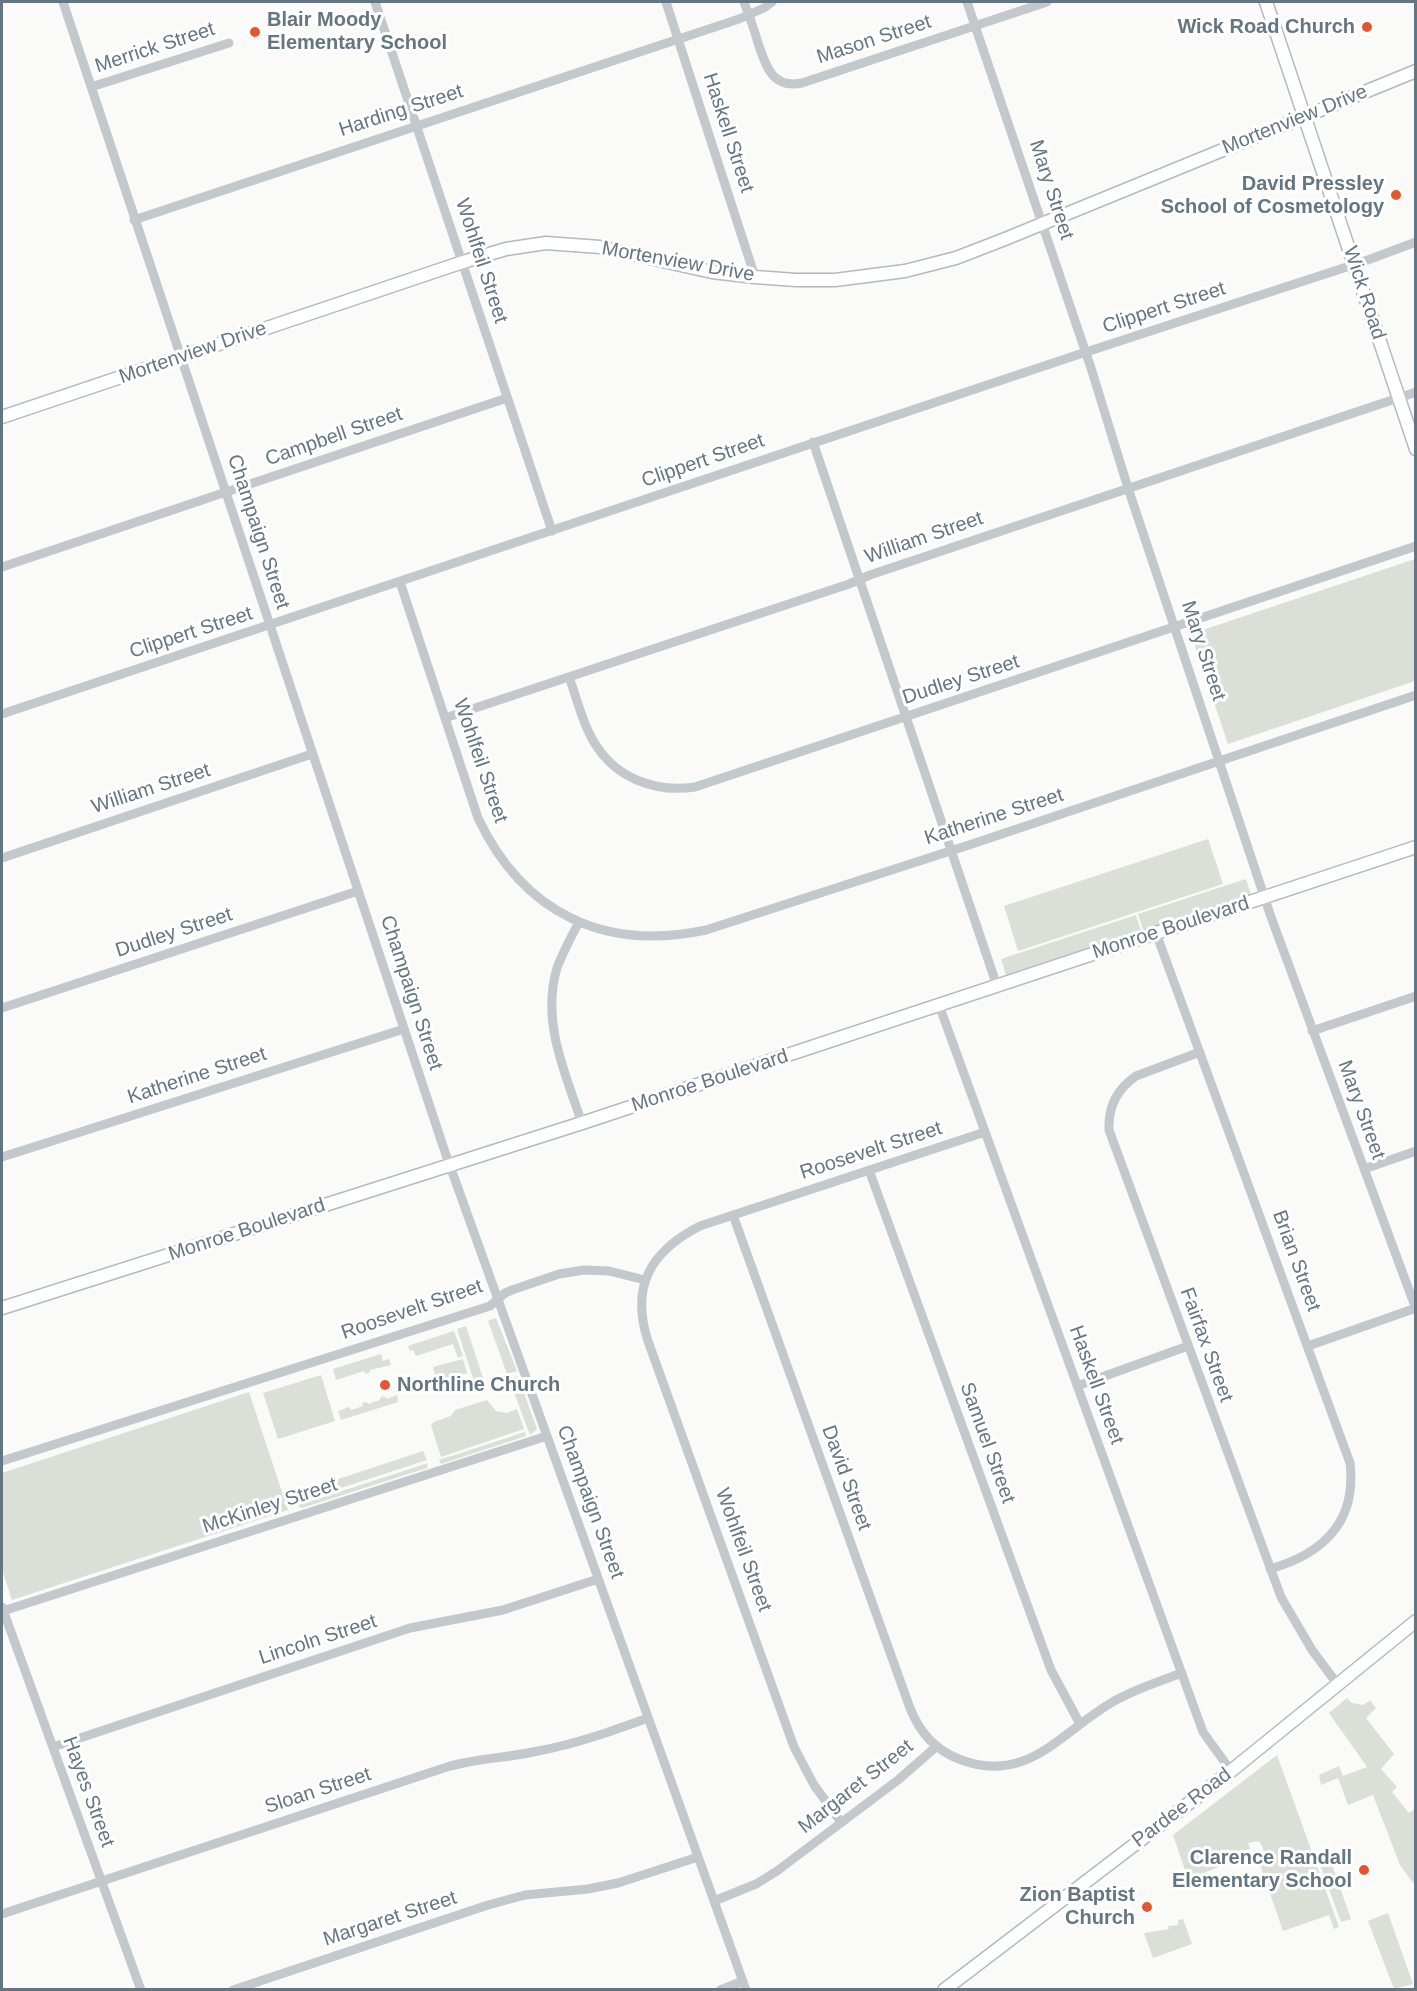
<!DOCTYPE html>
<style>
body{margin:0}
#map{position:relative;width:1417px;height:1991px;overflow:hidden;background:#fafaf8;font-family:Helvetica,sans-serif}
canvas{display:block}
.frame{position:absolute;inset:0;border:3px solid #657683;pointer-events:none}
</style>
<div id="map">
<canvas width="1417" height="1991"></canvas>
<div class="frame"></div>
</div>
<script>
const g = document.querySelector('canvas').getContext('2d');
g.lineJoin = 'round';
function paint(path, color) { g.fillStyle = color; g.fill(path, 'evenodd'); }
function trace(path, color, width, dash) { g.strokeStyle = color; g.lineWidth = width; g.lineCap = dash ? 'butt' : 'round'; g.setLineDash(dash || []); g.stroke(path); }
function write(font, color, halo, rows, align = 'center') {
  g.font = font + ' Helvetica,sans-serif'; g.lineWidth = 6; g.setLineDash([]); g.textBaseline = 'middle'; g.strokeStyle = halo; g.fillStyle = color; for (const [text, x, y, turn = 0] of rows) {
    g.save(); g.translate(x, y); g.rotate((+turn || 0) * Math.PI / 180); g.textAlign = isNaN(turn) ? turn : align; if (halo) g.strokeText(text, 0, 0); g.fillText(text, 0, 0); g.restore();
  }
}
const green = new Path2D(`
 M 1415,559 L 1415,681 L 1228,744 L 1191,634 Z
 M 1208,839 L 1223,884 L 1018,951 L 1004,906 Z
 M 1246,879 L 1251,895 L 1143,930 L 1138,914 Z
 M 1136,915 L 1141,931 L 1006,975 L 1001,959 Z
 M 496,1318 L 517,1371 L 507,1374 L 488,1321 Z
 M 466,1326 L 484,1381 L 475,1384 L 457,1329 Z
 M 454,1331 L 463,1356 L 458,1358 L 453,1344 L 416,1356 L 413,1350 L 410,1351 L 408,1346 Z
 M 381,1354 L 383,1361 L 389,1359 L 391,1365 L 370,1370 L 370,1372 L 366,1374 L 364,1371 L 336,1380 L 333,1369 Z
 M 463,1359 L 467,1373 L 438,1384 L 433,1367 Z
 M 321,1375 L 335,1421 L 278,1439 L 263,1393 Z
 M 518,1376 L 537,1429 L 530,1435 L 509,1379 Z
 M 249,1392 L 288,1510 L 12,1600 L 2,1569 L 2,1473 Z
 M 397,1395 L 398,1402 L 341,1420 L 338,1411 L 349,1407 L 351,1410 L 363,1406 L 362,1403 L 367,1402 L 368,1404 L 380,1400 L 380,1398 L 384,1396 L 387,1399 Z
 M 487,1400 L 496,1411 L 507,1413 L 517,1409 L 524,1429 L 441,1457 L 431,1425 L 434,1422 L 451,1416 L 455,1410 Z
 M 525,1432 L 526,1436 L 441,1464 L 439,1460 Z
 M 423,1451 L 427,1460 L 298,1502 L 296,1493 Z
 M 428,1463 L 427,1468 L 302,1508 L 299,1507 L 299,1505 Z
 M 1347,1698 L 1352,1703 L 1363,1705 L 1370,1700 L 1376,1708 L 1366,1718 L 1394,1754 L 1381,1769 L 1397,1787 L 1392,1792 L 1409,1813 L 1415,1809 L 1415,1882 L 1413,1883 L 1400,1865 L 1373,1795 L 1348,1805 L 1338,1778 L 1321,1785 L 1319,1775 L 1339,1766 L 1343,1776 L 1367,1767 L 1329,1713 Z
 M 1277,1755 L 1339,1927 L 1334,1929 L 1329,1915 L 1283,1931 L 1257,1856 L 1264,1854 L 1263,1848 L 1259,1841 L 1248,1843 L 1250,1849 L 1225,1857 L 1224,1865 L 1193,1877 L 1188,1875 L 1185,1870 L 1173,1835 Z
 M 1330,1859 L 1351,1919 L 1341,1922 L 1319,1862 Z
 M 1388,1913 L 1413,1984 L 1394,1989 L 1368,1921 Z
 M 1183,1919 L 1192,1944 L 1153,1958 L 1144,1933 L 1169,1929 L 1168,1926 L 1178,1925 L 1178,1920 Z`);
const street = new Path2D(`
 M 63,2 L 445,1152 L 746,1990
 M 375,2 L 552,531
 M 666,2 L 755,277
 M 744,2 C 749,15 754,29 758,43 C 766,66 772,89 802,83 L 1047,2
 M 967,2 L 1091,368 L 1128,488 L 1271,917 L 1416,1309
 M 91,87 L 229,43
 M 134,220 L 739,19 L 764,8 L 772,2
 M 813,442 L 997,986
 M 2,567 L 507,398
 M 400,582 L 478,818 C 523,913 604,952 706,930 L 972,844 L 1416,695
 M 569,677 C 577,698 582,723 594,742 C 615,778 655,793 695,787 L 1416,546
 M 2,714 L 1074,356 L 1365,261 L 1416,242
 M 445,718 L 849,584 L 870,575 L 1416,392
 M 2,858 L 312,754
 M 579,922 C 571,937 563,952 557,968 C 541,1021 565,1073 582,1123
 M 1156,933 L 1350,1463 C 1357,1522 1323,1554 1270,1569
 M 939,1005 L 1203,1732 L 1231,1771
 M 2,1008 L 358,891
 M 1312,1031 L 1416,996
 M 1200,1052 L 1136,1076 C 1117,1089 1108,1107 1109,1130 L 1281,1597 L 1312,1650 L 1338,1685
 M 2,1157 L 404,1029
 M 1364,1169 L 1416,1151
 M 869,1170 L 1051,1670 L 1080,1724
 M 733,1215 L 910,1708 C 919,1731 935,1750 959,1759 C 1029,1787 1063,1728 1118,1699 C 1138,1688 1160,1681 1182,1673
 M 1308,1346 L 1416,1308
 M 1077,1386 L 1188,1346
 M 2,1461 L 490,1306 L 505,1293 L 512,1290 L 559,1274 L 584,1270 L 609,1271 L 645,1280
 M 2,1607 L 141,1990
 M 3,1611 L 547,1436
 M 53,1747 L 410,1628 L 503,1610 L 598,1579
 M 841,1822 L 814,1785 L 794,1747 L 648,1341 C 630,1286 651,1251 700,1226 L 985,1132
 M 714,1901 L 756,1884 L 777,1871 L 898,1780 L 937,1746
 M 2,1914 L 447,1767 C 477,1758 508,1758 538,1751 C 576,1744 612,1731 648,1718
 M 233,1990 L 488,1905 L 525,1895 L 588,1889 L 618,1883 L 698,1857
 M 720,1990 L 743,1981`);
const secondary = new Path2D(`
 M 1266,2 L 1416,449
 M 2,417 L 463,262 L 506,249 L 546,243 L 600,247 L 712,272 L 755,277 L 796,280 L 835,280 L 905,271 L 956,258 L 1005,239 L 1416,71
 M 2,1308 L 582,1123 L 1416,847
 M 944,1990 L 1231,1771 L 1416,1621`);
const markers = [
 [1367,27,6,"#e4572e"],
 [255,32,6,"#e4572e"],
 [1396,195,6,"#e4572e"],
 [385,1385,6,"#e4572e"],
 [1364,1870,6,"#e4572e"],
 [1147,1907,6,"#e4572e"]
];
const poiNames = [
 ["Blair Moody",267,20,"left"],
 ["Elementary School",267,43,"left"],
 ["Wick Road Church",1355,27],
 ["David Pressley",1384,184],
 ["School of Cosmetology",1384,207],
 ["Northline Church",397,1385,"left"],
 ["Clarence Randall",1352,1858],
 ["Elementary School",1352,1881],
 ["Zion Baptist",1135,1895],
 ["Church",1135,1918]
];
const streetNames = [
 ["Mason Street",874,40,-18],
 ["Merrick Street",155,48,-18],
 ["Harding Street",401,111,-18],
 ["Mortenview Drive",1295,120,-22],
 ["Haskell Street",728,133,72],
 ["Mary Street",1051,190,72],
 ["Wohlfeil Street",481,261,72],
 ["Mortenview Drive",678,262,10],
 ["Wick Road",1364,293,72],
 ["Clippert Street",1164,308,-18],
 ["Mortenview Drive",193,353,-19],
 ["Campbell Street",334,437,-19],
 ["Clippert Street",703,461,-19],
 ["Champaign Street",258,532,72],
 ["William Street",924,538,-19],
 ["Clippert Street",191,633,-18],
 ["Mary Street",1203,651,72],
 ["Dudley Street",961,680,-18],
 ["Wohlfeil Street",480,761,71],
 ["William Street",151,789,-18],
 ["Katherine Street",994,817,-18],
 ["Monroe Boulevard",1171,928,-18],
 ["Dudley Street",174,933,-18],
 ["Champaign Street",411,993,72],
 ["Katherine Street",197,1076,-18],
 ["Monroe Boulevard",710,1081,-18],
 ["Mary Street",1361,1110,70],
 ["Roosevelt Street",871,1151,-18],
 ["Monroe Boulevard",247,1230,-18],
 ["Brian Street",1296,1261,70],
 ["Roosevelt Street",412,1310,-19],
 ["Fairfax Street",1206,1345,70],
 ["Haskell Street",1096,1385,70],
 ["Samuel Street",987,1443,70],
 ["David Street",846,1478,70],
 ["Champaign Street",590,1502,70],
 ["McKinley Street",270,1506,-18],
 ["Wohlfeil Street",743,1550,70],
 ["Lincoln Street",318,1640,-18],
 ["Margaret Street",856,1787,-38],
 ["Sloan Street",318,1791,-18],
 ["Hayes Street",88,1792,70],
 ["Pardee Road",1182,1808,-37],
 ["Margaret Street",390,1919,-18]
];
paint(green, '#dadfd7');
trace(secondary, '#b3babf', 15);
trace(street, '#c3c8cc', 9);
trace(secondary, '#fff', 12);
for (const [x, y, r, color] of markers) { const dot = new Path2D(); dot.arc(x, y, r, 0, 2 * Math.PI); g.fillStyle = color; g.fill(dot); trace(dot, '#fff', 2); }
write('bold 20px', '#657683', '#fff', poiNames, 'right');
write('20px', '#657683', '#fff', streetNames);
</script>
